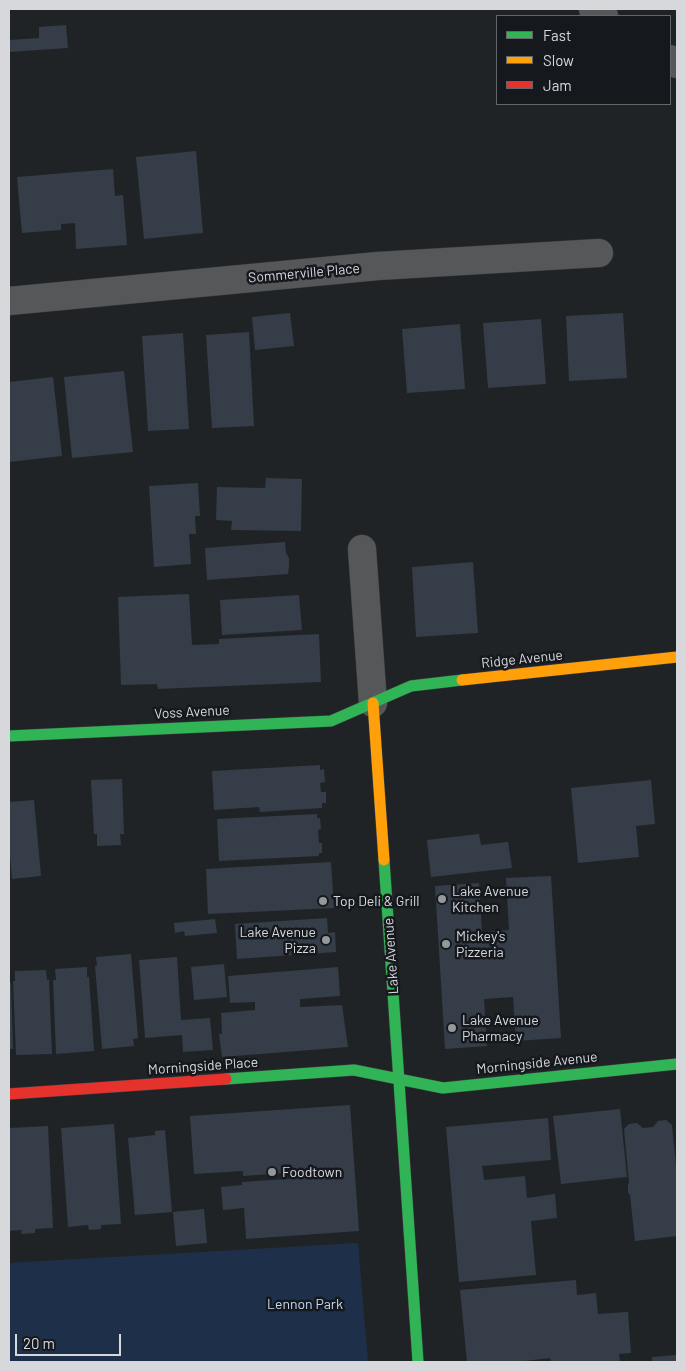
<!DOCTYPE html>
<style>
body{margin:0}
#map{position:relative;width:686px;height:1371px;overflow:hidden;background:#202326;font-family:Barlow,sans-serif}
canvas{display:block}
.frame{position:absolute;inset:0;border:10px solid #d6d8dc;pointer-events:none}
.legend{position:absolute;left:496px;top:15px;width:175px;height:90px;box-sizing:border-box;background:#15191e;border:1px solid #62656a;margin:0;padding:6px 9px;list-style:none;font-size:15px;color:#d6d8dc}
.legend li{display:flex;align-items:center;gap:10px;height:25px}
.legend b{width:25px;border:1px solid #62656a}
.scale{position:absolute;left:15px;top:1334px;width:106px;height:22px;box-sizing:border-box;border:2px solid #d6d8dc;border-top:0;padding-left:6px;font-size:15px;line-height:18px;white-space:nowrap;color:#d6d8dc;-webkit-text-stroke:4px #15191e;paint-order:stroke}
</style>
<div id="map">
<canvas width="686" height="1371"></canvas>
<div class="frame"></div>
<ul class="legend">
<li><b style="height:6px;background:#30b455"></b>Fast</li>
<li><b style="height:6px;background:#ff9f0a"></b>Slow</li>
<li><b style="height:6px;background:#e5322d"></b>Jam</li>
</ul>
<div class="scale">20 m</div>
</div>
<script>
const g = document.querySelector('canvas').getContext('2d');
g.lineJoin = 'round';
function paint(path, color) { g.fillStyle = color; g.fill(path, 'evenodd'); }
function trace(path, color, width, dash) { g.strokeStyle = color; g.lineWidth = width; g.lineCap = dash ? 'butt' : 'round'; g.setLineDash(dash || []); g.stroke(path); }
function write(font, color, halo, rows, align = 'center') {
  g.font = font + ' Barlow,sans-serif'; g.lineWidth = 5; g.setLineDash([]); g.textBaseline = 'middle'; g.strokeStyle = halo; g.fillStyle = color; for (const [text, x, y, turn = 0] of rows) {
    g.save(); g.translate(x, y); g.rotate((+turn || 0) * Math.PI / 180); g.textAlign = isNaN(turn) ? turn : align; if (halo) g.strokeText(text, 0, 0); g.fillText(text, 0, 0); g.restore();
  }
}
const green = new Path2D(`
 M 358,1243 L 368,1362 L 9,1362 L 9,1263 Z`);
const building = new Path2D(`
 M 66,25 L 68,48 L 9,52 L 9,40 L 39,38 L 39,27 Z
 M 196,151 L 203,233 L 144,239 L 136,157 Z
 M 113,169 L 115,196 L 123,195 L 127,245 L 76,249 L 75,223 L 61,224 L 61,230 L 22,233 L 17,177 Z
 M 290,313 L 294,346 L 255,350 L 252,317 Z
 M 623,313 L 627,378 L 569,381 L 566,316 Z
 M 541,319 L 546,384 L 488,388 L 483,323 Z
 M 460,324 L 465,389 L 407,393 L 402,329 Z
 M 249,332 L 254,426 L 212,428 L 206,335 Z
 M 183,333 L 189,429 L 148,431 L 142,336 Z
 M 124,371 L 133,452 L 72,458 L 64,377 Z
 M 53,377 L 62,456 L 9,462 L 9,382 Z
 M 266,478 L 302,479 L 301,531 L 231,530 L 232,521 L 216,520 L 217,487 L 265,488 Z
 M 198,483 L 200,516 L 195,516 L 196,534 L 189,534 L 191,564 L 154,567 L 149,486 Z
 M 285,542 L 286,553 L 289,558 L 289,566 L 288,574 L 207,580 L 205,548 Z
 M 473,562 L 478,633 L 416,637 L 412,567 Z
 M 189,594 L 192,645 L 219,644 L 219,639 L 319,634 L 321,682 L 158,689 L 157,684 L 121,685 L 118,597 Z
 M 299,595 L 302,630 L 222,635 L 220,600 Z
 M 320,765 L 320,770 L 324,769 L 325,782 L 320,783 L 321,792 L 326,792 L 326,803 L 322,803 L 322,808 L 260,812 L 259,807 L 214,810 L 212,771 Z
 M 122,779 L 124,834 L 120,834 L 121,845 L 97,846 L 97,834 L 94,834 L 91,780 Z
 M 651,780 L 655,824 L 636,826 L 639,857 L 578,863 L 571,788 Z
 M 34,800 L 41,876 L 12,879 L 9,843 L 9,802 Z
 M 317,814 L 317,818 L 320,818 L 321,829 L 318,830 L 319,843 L 322,843 L 322,853 L 319,853 L 319,856 L 219,861 L 217,819 Z
 M 479,834 L 481,845 L 508,842 L 512,868 L 431,877 L 427,840 Z
 M 331,862 L 334,908 L 208,914 L 206,869 Z
 M 551,876 L 561,1038 L 516,1041 L 513,997 L 484,999 L 487,1046 L 445,1049 L 435,886 L 479,883 L 482,932 L 509,930 L 506,878 Z
 M 327,918 L 328,933 L 335,932 L 336,952 L 237,959 L 235,924 Z
 M 215,919 L 217,933 L 185,936 L 184,931 L 175,933 L 174,923 Z
 M 131,954 L 138,1038 L 133,1039 L 134,1046 L 102,1049 L 95,966 L 97,966 L 96,957 Z
 M 177,957 L 181,1020 L 210,1018 L 213,1050 L 183,1052 L 182,1035 L 145,1038 L 139,960 Z
 M 224,964 L 227,997 L 194,1000 L 191,967 Z
 M 87,967 L 87,977 L 89,977 L 94,1051 L 56,1054 L 53,980 L 56,980 L 55,969 Z
 M 338,967 L 340,996 L 300,999 L 300,1007 L 342,1005 L 348,1047 L 222,1057 L 219,1034 L 222,1034 L 221,1013 L 255,1010 L 255,1002 L 230,1003 L 228,976 Z
 M 46,970 L 47,980 L 49,979 L 52,1054 L 16,1055 L 13,981 L 15,981 L 15,971 Z
 M 11,982 L 13,1049 L 9,1049 L 9,983 Z
 M 350,1105 L 359,1231 L 246,1239 L 244,1208 L 223,1210 L 221,1187 L 242,1185 L 242,1182 L 331,1176 L 330,1170 L 243,1176 L 243,1171 L 194,1174 L 190,1116 Z
 M 620,1109 L 627,1177 L 561,1184 L 553,1116 Z
 M 548,1118 L 551,1160 L 482,1166 L 484,1180 L 525,1176 L 527,1198 L 555,1194 L 557,1218 L 531,1221 L 536,1275 L 459,1282 L 446,1127 Z
 M 666,1120 L 672,1125 L 677,1176 L 677,1236 L 635,1241 L 630,1195 L 628,1193 L 628,1185 L 629,1183 L 624,1129 L 629,1124 L 637,1123 L 643,1128 L 653,1127 L 658,1121 Z
 M 114,1124 L 121,1224 L 101,1225 L 101,1229 L 89,1230 L 88,1225 L 68,1227 L 61,1128 Z
 M 48,1126 L 53,1228 L 35,1229 L 35,1233 L 21,1234 L 22,1230 L 9,1231 L 9,1128 Z
 M 165,1130 L 172,1212 L 135,1215 L 128,1138 L 155,1135 L 155,1131 Z
 M 204,1209 L 207,1243 L 176,1246 L 173,1212 Z
 M 576,1280 L 577,1295 L 596,1293 L 598,1314 L 628,1312 L 631,1353 L 619,1354 L 620,1362 L 551,1362 L 550,1358 L 525,1361 L 526,1362 L 467,1362 L 460,1290 Z
 M 677,1355 L 677,1362 L 652,1362 L 652,1357 Z`);
const street = new Path2D(`
 M 593,9 L 604,16
 M 670,59 L 677,64
 M 9,301 L 378,266 L 599,253
 M 362,549 L 373,703`);
const fast = new Path2D(`
 M 9,736 L 331,721 L 411,686 L 462,680
 M 384,860 L 418,1362
 M 226,1079 L 354,1070 L 443,1088 L 677,1064`);
const slow = new Path2D(`
 M 462,680 L 677,657
 M 373,703 L 384,860`);
const jam = new Path2D(`
 M 9,1094 L 226,1079`);
const markers = [
 [442,899,5,"#96999c"],
 [323,901,5,"#96999c"],
 [326,940,5,"#96999c"],
 [446,944,5,"#96999c"],
 [452,1028,5,"#96999c"],
 [272,1172,5,"#96999c"]
];
const streetNames = [
 ["Sommerville Place",304,273,-5],
 ["Ridge Avenue",522,659,-6],
 ["Voss Avenue",192,712,-3],
 ["Lake Avenue",391,956,-94],
 ["Morningside Avenue",537,1063,-6],
 ["Morningside Place",203,1066,-4]
];
const poiNames = [
 ["Lake Avenue",452,891],
 ["Kitchen",452,907],
 ["Top Deli & Grill",333,901],
 ["Lake Avenue",316,932,"right"],
 ["Pizza",316,948,"right"],
 ["Mickey's",456,936],
 ["Pizzeria",456,952],
 ["Lake Avenue",462,1020],
 ["Pharmacy",462,1036],
 ["Foodtown",282,1172]
];
const parkNames = [
 ["Lennon Park",305,1304]
];
paint(green, '#1e3049');
paint(building, '#353d48');
trace(street, '#3b3d40', 29);
trace(fast, '#3b3d40', 12);
trace(slow, '#3b3d40', 12);
trace(jam, '#3b3d40', 12);
trace(street, '#565759', 28);
trace(fast, '#30b455', 11);
trace(slow, '#ff9f0a', 11);
trace(jam, '#e5322d', 11);
for (const [x, y, r, color] of markers) { const dot = new Path2D(); dot.arc(x, y, r, 0, 2 * Math.PI); g.fillStyle = color; g.fill(dot); trace(dot, '#15191e', 2); }
write('14px', '#d6d8dc', '#15191e', streetNames);
write('14px', '#d6d8dc', '#15191e', poiNames, 'left');
write('14px', '#c4d9f7', '#15191e', parkNames);
</script>
